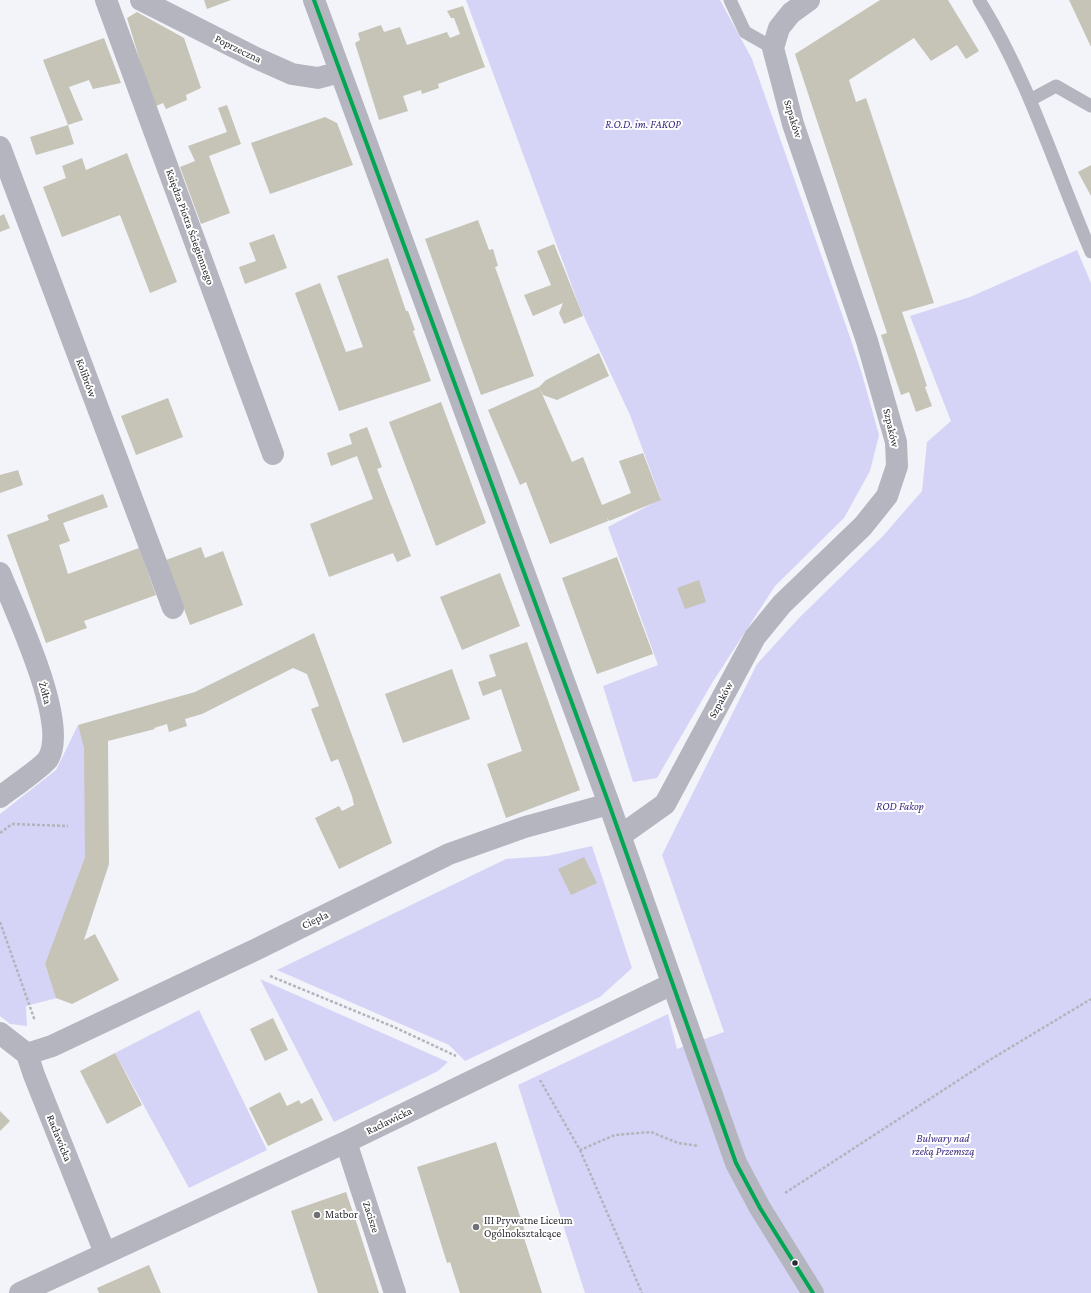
<!DOCTYPE html>
<meta charset="utf-8">
<style>
body{margin:0}
canvas{display:block;background:#f3f3fa}
</style>
<canvas width="1091" height="1293"></canvas>
<script>
const g = document.querySelector('canvas').getContext('2d');
g.lineJoin = 'round';
function paint(path, color) { g.fillStyle = color; g.fill(path, 'evenodd'); }
function trace(path, color, width, dash) { g.strokeStyle = color; g.lineWidth = width; g.lineCap = dash ? 'butt' : 'round'; g.setLineDash(dash || []); g.stroke(path); }
function write(font, color, halo, rows, align = 'center') {
  g.font = font + ' "Crimson Pro",serif'; g.lineWidth = 4; g.setLineDash([]); g.textBaseline = 'middle'; g.strokeStyle = halo; g.fillStyle = color; for (const [text, x, y, turn = 0] of rows) {
    g.save(); g.translate(x, y); g.rotate((+turn || 0) * Math.PI / 180); g.textAlign = isNaN(turn) ? turn : align; if (halo) g.strokeText(text, 0, 0); g.fillText(text, 0, 0); g.restore();
  }
}
const green = new Path2D(`
 M 466,0 L 720,0 L 752,59 L 850,337 L 862,374 L 879,435 L 870,471 L 844,518 L 775,586 L 712,683 L 657,778 L 633,782 L 603,686 L 658,665 L 608,527 L 661,499 L 630,415 L 580,308 Z
 M 1077,250 L 1091,283 L 1091,1293 L 585,1293 L 518,1085 L 668,1014 L 677,1049 L 724,1032 L 662,855 L 757,664 L 799,618 L 883,536 L 922,491 L 927,442 L 951,421 L 910,316 L 970,297 Z
 M 78,725 L 85,747 L 85,857 L 45,965 L 57,998 L 26,1006 L 27,1026 L 10,1024 L 0,1016 L 0,814 L 56,770 Z
 M 592,846 L 632,968 L 600,997 L 465,1061 L 449,1045 L 277,970 L 506,859 L 547,856 Z
 M 260,979 L 448,1062 L 438,1071 L 334,1122 Z
 M 199,1010 L 267,1150 L 189,1188 L 115,1053 Z`);
const building = new Path2D(`
 M 204,0 L 231,0 L 207,9 Z
 M 880,0 L 948,0 L 979,51 L 966,59 L 957,45 L 931,61 L 914,38 L 849,80 L 856,102 L 866,98 L 934,303 L 902,312 L 927,386 L 925,387 L 932,406 L 916,412 L 909,392 L 901,395 L 881,335 L 887,333 L 795,54 Z
 M 1069,0 L 1091,0 L 1091,47 Z
 M 463,6 L 485,67 L 438,84 L 439,88 L 422,94 L 421,90 L 403,96 L 408,111 L 379,120 L 355,43 L 360,40 L 358,33 L 381,25 L 384,32 L 400,27 L 407,45 L 447,32 L 450,38 L 460,34 L 454,18 L 451,18 L 447,11 Z
 M 137,12 L 184,38 L 201,88 L 186,95 L 187,100 L 166,109 L 163,103 L 154,107 L 127,18 Z
 M 104,38 L 121,83 L 93,89 L 89,80 L 69,87 L 83,120 L 68,125 L 43,60 Z
 M 227,105 L 241,144 L 209,156 L 230,213 L 201,224 L 180,167 L 195,161 L 188,146 L 227,132 L 218,108 Z
 M 325,117 L 337,123 L 353,165 L 270,194 L 251,143 Z
 M 68,125 L 74,144 L 36,155 L 30,137 Z
 M 127,153 L 177,282 L 150,293 L 120,215 L 62,237 L 43,187 L 66,178 L 62,166 L 82,158 L 86,170 Z
 M 1091,165 L 1091,196 L 1078,172 Z
 M 4,214 L 10,228 L 0,232 L 0,216 Z
 M 478,220 L 489,250 L 493,249 L 498,266 L 495,267 L 534,376 L 481,395 L 425,239 Z
 M 274,234 L 287,268 L 245,284 L 239,267 L 256,261 L 249,243 Z
 M 554,244 L 583,316 L 564,324 L 559,313 L 563,303 L 533,316 L 524,295 L 551,285 L 537,251 Z
 M 388,258 L 406,311 L 408,311 L 415,330 L 413,331 L 431,381 L 339,411 L 295,293 L 320,283 L 346,352 L 363,347 L 337,276 Z
 M 599,353 L 609,376 L 557,400 L 543,395 L 539,387 L 572,462 L 583,457 L 602,505 L 631,493 L 619,461 L 643,453 L 661,500 L 609,521 L 607,517 L 608,521 L 550,544 L 526,482 L 520,485 L 488,410 L 539,387 L 546,380 Z
 M 168,398 L 183,437 L 136,455 L 121,416 Z
 M 441,402 L 486,523 L 436,546 L 389,422 Z
 M 367,427 L 382,467 L 377,469 L 411,556 L 397,562 L 393,553 L 329,577 L 310,524 L 373,499 L 357,456 L 331,466 L 327,453 L 352,444 L 349,434 Z
 M 18,470 L 23,485 L 0,493 L 0,475 Z
 M 103,494 L 108,507 L 63,523 L 70,541 L 59,545 L 68,574 L 139,548 L 156,595 L 84,621 L 87,628 L 46,643 L 7,535 L 49,520 L 47,515 Z
 M 201,547 L 205,558 L 223,551 L 243,605 L 190,625 L 166,560 Z
 M 617,557 L 653,654 L 597,674 L 562,578 Z
 M 500,573 L 520,626 L 462,650 L 440,597 Z
 M 699,580 L 706,602 L 685,609 L 677,588 Z
 M 314,633 L 392,843 L 339,869 L 315,818 L 339,806 L 342,811 L 354,805 L 352,796 L 338,759 L 331,762 L 311,709 L 319,706 L 307,674 L 293,668 L 202,714 L 185,719 L 187,726 L 169,732 L 167,724 L 154,728 L 155,729 L 108,741 L 109,864 L 84,940 L 95,934 L 119,980 L 72,1004 L 56,998 L 45,964 L 85,857 L 84,748 L 78,725 L 195,692 Z
 M 527,642 L 580,790 L 506,818 L 487,764 L 522,751 L 501,689 L 483,696 L 478,682 L 496,676 L 489,655 Z
 M 452,669 L 470,719 L 403,743 L 385,694 Z
 M 584,857 L 597,883 L 571,895 L 558,869 Z
 M 273,1018 L 288,1050 L 265,1061 L 250,1029 Z
 M 115,1053 L 142,1105 L 107,1124 L 80,1071 Z
 M 280,1092 L 287,1106 L 299,1100 L 301,1104 L 312,1098 L 323,1120 L 268,1146 L 249,1108 Z
 M 0,1111 L 10,1121 L 0,1131 Z
 M 496,1142 L 527,1238 L 524,1238 L 542,1293 L 460,1293 L 450,1262 L 447,1263 L 417,1167 Z
 M 346,1192 L 356,1221 L 379,1293 L 318,1293 L 291,1211 Z
 M 149,1265 L 161,1293 L 99,1293 L 97,1288 Z`);
const path = new Path2D(`
 M 0,833 L 12,824 L 68,826
 M 0,922 L 35,1021
 M 270,976 L 394,1027 L 456,1056
 M 540,1080 L 580,1150 L 615,1135 L 651,1132 L 678,1143 L 699,1146
 M 580,1150 L 642,1293
 M 785,1193 L 988,1061 L 1091,999`);
const service = new Path2D(`
 M 730,0 L 745,32 L 773,48
 M 979,0 C 1028,78 1055,168 1091,252
 M 1030,100 L 1056,86 L 1091,106`);
const minor = new Path2D(`
 M 106,0 L 273,454
 M 141,0 L 256,58 L 292,74 L 318,78 L 340,72
 M 314,0 L 609,804 L 736,1163 L 760,1208 L 813,1293
 M 0,147 L 173,608
 M 0,573 C 15,611 70,724 48,759 C 44,766 9,790 0,797
 M 620,836 L 665,804 L 755,637 L 782,604 L 863,526 L 887,496 L 897,466 L 896,442 L 867,341 L 793,124 L 773,48 L 779,28 L 791,13 L 809,0
 M 0,1033 L 27,1054 L 34,1075 L 105,1253
 M 27,1054 L 52,1046 L 257,949 L 449,854 L 525,827 L 609,804
 M 346,1142 L 395,1293
 M 20,1293 L 346,1142 L 672,984`);
const bus1 = new Path2D(`
 M 314,0 L 609,804 L 736,1163 L 760,1208 L 813,1293`);
const markers = [
 [317,1215,4,"#707076"],
 [476,1227,4,"#707076"],
 [795,1263,3.5,"#2a2a2f"]
];
const streetNames = [
 ["Poprzeczna",238,49,26],
 ["Szpaków",793,119,73],
 ["Księdza Piotra Ściegiennego",190,227,70],
 ["Kolibrów",86,378,70],
 ["Szpaków",891,428,77],
 ["Żółta",45,693,75],
 ["Szpaków",721,700,-62],
 ["Ciepła",315,920,-26],
 ["Racławicka",389,1121,-26],
 ["Racławicka",59,1138,68],
 ["Zacisze",371,1217,72]
];
const parkNames = [
 ["R.O.D. im. FAKOP",643,125],
 ["ROD Fakop",900,807],
 ["Bulwary nad",943,1139],
 ["rzeką Przemszą",943,1152]
];
const poiNames = [
 ["Matbor",325,1215],
 ["III Prywatne Liceum",484,1221],
 ["Ogólnokształcące",484,1234]
];
paint(green, '#d5d4f7');
paint(building, '#c5c4b6');
trace(path, '#b4b4bc', 2.5, [3, 2]);
trace(service, '#b5b5c0', 13);
trace(minor, '#b5b5c0', 22);
trace(bus1, '#00a651', 4);
for (const [x, y, r, color] of markers) { const dot = new Path2D(); dot.arc(x, y, r, 0, 2 * Math.PI); g.fillStyle = color; g.fill(dot); trace(dot, '#fff', 1.5); }
write('11px', '#2a2a2f', '#fff', streetNames);
write('italic 11px', '#3a297f', '#fff', parkNames);
write('11px', '#2a2a2f', '#fff', poiNames, 'left');
</script>
